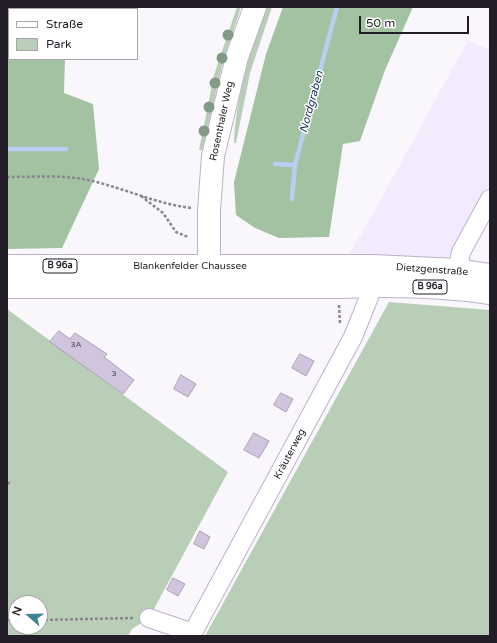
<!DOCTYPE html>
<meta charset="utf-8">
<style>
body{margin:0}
#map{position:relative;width:497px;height:643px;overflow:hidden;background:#f9f7fc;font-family:"Varela Round",sans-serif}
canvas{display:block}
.frame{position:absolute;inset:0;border:8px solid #221d27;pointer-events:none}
.legend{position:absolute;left:8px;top:8px;width:130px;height:52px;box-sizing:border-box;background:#fff;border:1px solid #a7a5a9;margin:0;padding:5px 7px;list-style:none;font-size:12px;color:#221d27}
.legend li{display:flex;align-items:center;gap:8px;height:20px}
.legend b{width:20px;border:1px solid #a7a5a9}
.north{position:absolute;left:8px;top:595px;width:40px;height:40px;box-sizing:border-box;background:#fff;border:1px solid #a7a5a9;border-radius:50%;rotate:290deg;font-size:11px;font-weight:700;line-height:16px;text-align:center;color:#221d27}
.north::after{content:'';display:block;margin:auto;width:14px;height:18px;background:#3e848f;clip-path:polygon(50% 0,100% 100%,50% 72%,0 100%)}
.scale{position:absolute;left:359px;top:16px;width:110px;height:18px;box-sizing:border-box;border:2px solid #221d27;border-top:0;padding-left:5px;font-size:12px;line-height:14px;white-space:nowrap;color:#221d27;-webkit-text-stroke:3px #fff;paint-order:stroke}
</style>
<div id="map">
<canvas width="497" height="643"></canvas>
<div class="frame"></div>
<ul class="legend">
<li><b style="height:5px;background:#fff"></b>Straße</li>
<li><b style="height:11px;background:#b8ceb7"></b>Park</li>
</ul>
<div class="north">N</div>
<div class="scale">50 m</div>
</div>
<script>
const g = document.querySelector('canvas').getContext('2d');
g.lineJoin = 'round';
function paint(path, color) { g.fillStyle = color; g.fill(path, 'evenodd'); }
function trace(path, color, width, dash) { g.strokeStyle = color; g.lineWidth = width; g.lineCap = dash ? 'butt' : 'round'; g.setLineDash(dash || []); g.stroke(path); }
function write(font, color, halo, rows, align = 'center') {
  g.font = font + ' "Varela Round",sans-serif'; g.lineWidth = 3; g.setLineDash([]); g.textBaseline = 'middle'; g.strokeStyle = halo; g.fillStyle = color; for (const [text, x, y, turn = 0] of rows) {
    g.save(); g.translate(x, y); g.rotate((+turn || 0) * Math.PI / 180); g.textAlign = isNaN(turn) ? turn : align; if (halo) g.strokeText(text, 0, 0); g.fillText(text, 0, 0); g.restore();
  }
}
const built = new Path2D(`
 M 468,40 L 490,50 L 490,189 L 455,254 L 453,264 L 345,261 L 373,214 Z`);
const green = new Path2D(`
 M 237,7 L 241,7 L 222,66 L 205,139 L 202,150 L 199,150 L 214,75 Z
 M 267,7 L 272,7 L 250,73 L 236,143 L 234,143 C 236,95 250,51 267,7 Z
 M 389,302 L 490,310 L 490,636 L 205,636 Z
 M 7,309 L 228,472 L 149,618 L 132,629 L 128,636 L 7,636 ZM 16,603 L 40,603 L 40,627 L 16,627 Z`);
const forest = new Path2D(`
 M 7,7 L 66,7 L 66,9 L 9,9 L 9,59 L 65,59 L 64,93 L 93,104 L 99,169 L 62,248 L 7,249 Z
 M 283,7 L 413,7 L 385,70 L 360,141 L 343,144 L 329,237 L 279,238 L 255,228 L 236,215 L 234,182 L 266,54 Z`);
const stream = new Path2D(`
 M 7,149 L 66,149
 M 275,164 L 295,165
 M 292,199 L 295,165 L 337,7`);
const building = new Path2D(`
 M 59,331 L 70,339 L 75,333 L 107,354 L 104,357 L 134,380 L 123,394 L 50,342 Z
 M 300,354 L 314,361 L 306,376 L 292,368 Z
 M 181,375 L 196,384 L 188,397 L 174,389 Z
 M 281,393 L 293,399 L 286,412 L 274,405 Z
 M 254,433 L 269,441 L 259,458 L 244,450 Z
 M 200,531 L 210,537 L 204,549 L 194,544 Z
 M 173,578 L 185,584 L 178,596 L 167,590 Z`);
const path = new Path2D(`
 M 7,177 C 32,177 59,175 83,179 C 120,186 155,204 192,208
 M 141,196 L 163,213 L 176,232 L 188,237
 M 339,305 L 340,324
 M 7,483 L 11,483
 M 7,620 L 16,620
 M 40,620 L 133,618`);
const minor = new Path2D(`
 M 458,270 L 461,252 L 490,199
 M 149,618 L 193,633
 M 191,636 L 353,337 L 369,297 L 372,273`);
const major = new Path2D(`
 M 7,266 L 373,266 L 458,270 L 490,275
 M 209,281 L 209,210 L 213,156 L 237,57 L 255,7
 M 7,287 L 343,287 C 392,285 441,286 490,293`);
const trees = [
 [228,35],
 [222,58],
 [215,83],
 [209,107],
 [204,131]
];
const numberNames = [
 ["3A",76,345],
 ["3",114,374]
];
const shields = [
 [60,266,34],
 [430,287,34]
];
const shieldNames = [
 ["B 96a",60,266],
 ["B 96a",430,287]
];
const streetNames = [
 ["Rosenthaler Weg",222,121,-78],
 ["Blankenfelder Chaussee",190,266],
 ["Dietzgenstraße",432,270,4],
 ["Kräuterweg",290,454,-62]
];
const waterNames = [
 ["Nordgraben",312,102,-75]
];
paint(built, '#f4eafe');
paint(green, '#b8ceb7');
paint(forest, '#a2c2a1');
trace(stream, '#b9cef3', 4.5);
paint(building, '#d1c5de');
trace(building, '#aa9fb7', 1);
trace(minor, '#bdb1ca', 20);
trace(major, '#bdb1ca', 24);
trace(path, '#89868d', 2.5, [3, 2]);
trace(minor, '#fff', 18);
trace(major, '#fff', 22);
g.fillStyle = '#839a85';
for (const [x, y] of trees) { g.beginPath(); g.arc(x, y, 5.5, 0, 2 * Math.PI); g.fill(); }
write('8px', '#4e4755', null, numberNames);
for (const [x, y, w] of shields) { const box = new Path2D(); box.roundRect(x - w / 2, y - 7, w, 14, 3); g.fillStyle = '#fff'; g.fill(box); trace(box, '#221d27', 1); }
write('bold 9px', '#221d27', null, shieldNames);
write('10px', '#221d27', '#fff', streetNames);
write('italic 11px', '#142b59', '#fff', waterNames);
</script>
